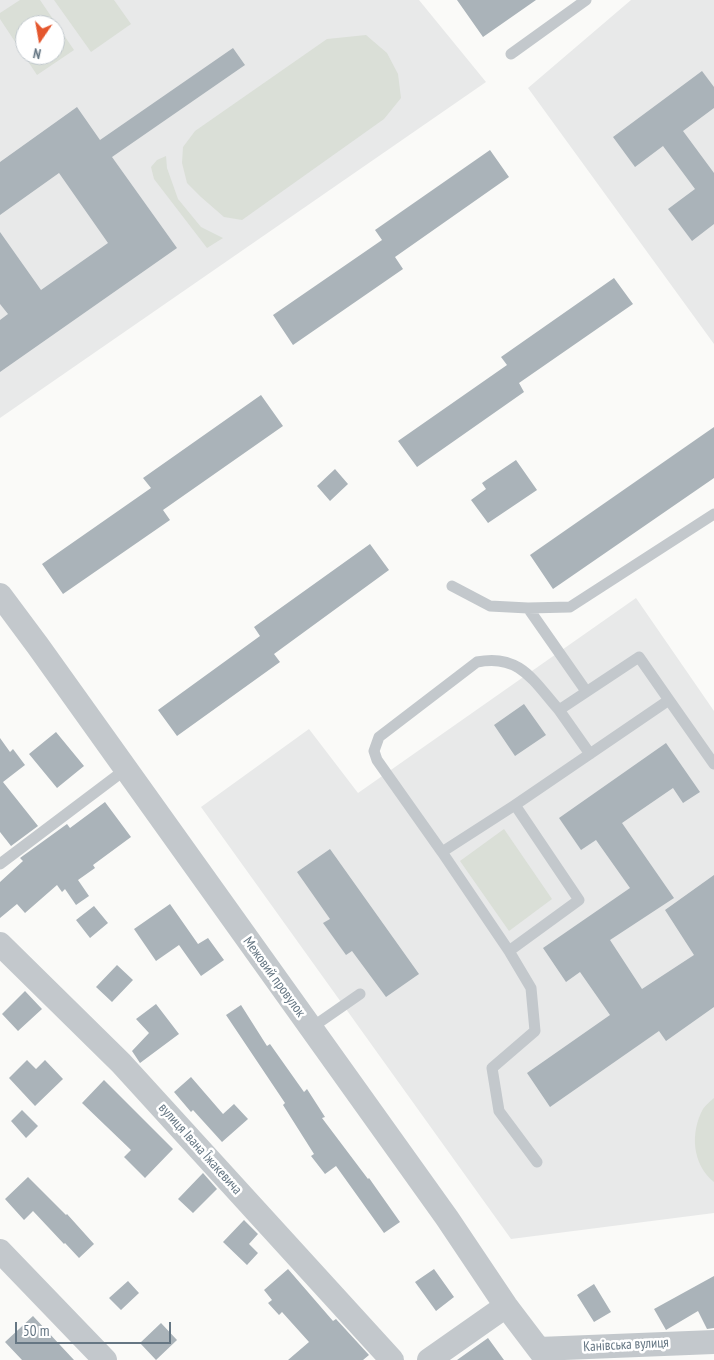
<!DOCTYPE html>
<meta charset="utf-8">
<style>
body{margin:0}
#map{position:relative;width:714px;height:1360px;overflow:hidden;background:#fafaf8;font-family:"PT Sans Narrow",sans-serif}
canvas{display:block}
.north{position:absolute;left:15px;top:15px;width:50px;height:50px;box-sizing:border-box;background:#fff;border:1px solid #c1c8cd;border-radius:50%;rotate:192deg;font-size:14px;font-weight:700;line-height:20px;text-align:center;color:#657683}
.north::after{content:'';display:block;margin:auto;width:18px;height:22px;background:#e4572e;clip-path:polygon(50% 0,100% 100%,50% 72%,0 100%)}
.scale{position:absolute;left:15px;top:1322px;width:156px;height:22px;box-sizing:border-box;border:2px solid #657683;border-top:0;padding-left:6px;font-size:15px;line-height:18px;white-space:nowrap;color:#657683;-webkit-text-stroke:4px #fff;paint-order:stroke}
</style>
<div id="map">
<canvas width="714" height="1360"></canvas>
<div class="north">N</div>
<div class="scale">50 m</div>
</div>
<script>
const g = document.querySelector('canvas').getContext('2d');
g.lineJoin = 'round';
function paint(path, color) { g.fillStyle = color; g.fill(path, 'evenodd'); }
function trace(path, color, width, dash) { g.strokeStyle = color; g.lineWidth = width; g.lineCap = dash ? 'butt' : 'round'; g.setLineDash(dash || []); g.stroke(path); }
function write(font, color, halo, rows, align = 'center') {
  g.font = font + ' "PT Sans Narrow",sans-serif'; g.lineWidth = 5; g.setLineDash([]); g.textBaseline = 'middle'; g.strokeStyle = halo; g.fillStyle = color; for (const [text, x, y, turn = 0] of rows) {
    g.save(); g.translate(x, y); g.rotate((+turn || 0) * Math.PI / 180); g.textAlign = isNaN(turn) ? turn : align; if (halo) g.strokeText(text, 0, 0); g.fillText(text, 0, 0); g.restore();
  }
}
const built = new Path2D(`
 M 0,0 L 419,0 L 486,82 L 0,418 ZM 25,25 L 55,25 L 55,55 L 25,55 Z
 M 631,0 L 714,0 L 714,344 L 528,88 Z
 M 636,598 L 714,711 L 714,1213 L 511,1239 L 201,807 L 309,729 L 358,793 Z`);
const green = new Path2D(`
 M 20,0 L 40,0 L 74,50 L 37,75 L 0,19 L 0,13 ZM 25,25 L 55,25 L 55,55 L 25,55 Z
 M 54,0 L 114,0 L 131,24 L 91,52 Z
 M 366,35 L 387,53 L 398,74 L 401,98 L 384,119 L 242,220 L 224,217 L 201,197 L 187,183 L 182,163 L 183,147 L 195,131 L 327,39 Z
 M 166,156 L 167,168 L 178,199 L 201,227 L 223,238 L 207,248 L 154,179 L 151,167 L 157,160 Z
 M 504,829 L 552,899 L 509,931 L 460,861 Z
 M 714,1098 L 714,1182 C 692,1164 690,1133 703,1109 C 706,1105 710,1101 714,1098 Z`);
const building = new Path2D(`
 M 457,0 L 536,0 L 483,37 Z
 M 233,48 L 245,65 L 112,157 L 177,248 L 0,372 L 0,320 L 8,314 L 0,304 L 0,232 L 41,290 L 108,243 L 59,173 L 0,215 L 0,162 L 77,107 L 100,140 Z
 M 702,71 L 714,87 L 714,108 L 683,131 L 714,173 L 714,224 L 692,241 L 668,209 L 695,189 L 663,146 L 635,167 L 613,137 Z
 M 490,150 L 509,177 L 395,257 L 403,269 L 293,345 L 273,315 L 382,240 L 375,230 Z
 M 614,278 L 633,304 L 519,383 L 524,392 L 417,467 L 398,441 L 507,365 L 501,357 Z
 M 261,395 L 283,426 L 163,510 L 170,520 L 63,594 L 42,564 L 151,488 L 143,478 Z
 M 714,427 L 714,478 L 553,589 L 530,555 Z
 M 516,460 L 537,490 L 488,523 L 471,500 L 486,489 L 482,483 Z
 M 335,469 L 348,484 L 330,501 L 317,486 Z
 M 370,544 L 389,570 L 274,654 L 280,662 L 177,736 L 158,710 L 260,636 L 254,627 Z
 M 524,704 L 546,735 L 515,756 L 494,725 Z
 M 56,732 L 84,766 L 57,788 L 29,754 Z
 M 0,738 L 10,752 L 13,749 L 25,765 L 3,782 L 38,826 L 11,846 L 0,832 Z
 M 666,743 L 700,792 L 683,803 L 673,788 L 622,823 L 674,898 L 610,940 L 642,989 L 694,955 L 665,910 L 714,875 L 714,1007 L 666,1041 L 659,1031 L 550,1107 L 527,1073 L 610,1015 L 580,972 L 566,982 L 543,948 L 630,888 L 596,840 L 581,850 L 559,818 Z
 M 105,802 L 131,837 L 93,865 L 95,868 L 78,880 L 89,896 L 76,905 L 65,889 L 62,892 L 57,885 L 25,913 L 17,904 L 0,918 L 0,882 L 23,861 L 20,858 L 67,824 L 70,828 Z
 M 330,849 L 419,974 L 386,997 L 352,951 L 346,955 L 323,923 L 330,919 L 297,872 Z
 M 170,904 L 198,944 L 208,938 L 224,960 L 201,976 L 179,945 L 156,961 L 134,929 Z
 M 94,906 L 108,923 L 90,938 L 76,920 Z
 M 117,965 L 133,980 L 112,1002 L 96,987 Z
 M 25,991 L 42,1009 L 18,1031 L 2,1014 Z
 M 156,1004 L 179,1034 L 140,1063 L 132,1051 L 149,1033 L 136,1019 Z
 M 241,1005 L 267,1046 L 270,1044 L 304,1092 L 307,1089 L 325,1117 L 322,1118 L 368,1179 L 369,1178 L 400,1222 L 384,1233 L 336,1166 L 325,1174 L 311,1156 L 314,1154 L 283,1105 L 285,1103 L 226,1015 Z
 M 27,1060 L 36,1069 L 45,1060 L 63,1079 L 35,1106 L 9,1078 Z
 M 191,1077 L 223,1114 L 234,1104 L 248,1119 L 222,1142 L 193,1110 L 191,1112 L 174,1092 Z
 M 104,1080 L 173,1149 L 145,1178 L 124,1157 L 131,1150 L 82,1103 Z
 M 22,1110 L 38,1126 L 26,1138 L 11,1121 Z
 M 203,1173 L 217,1189 L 193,1213 L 178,1199 Z
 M 28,1177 L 66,1215 L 67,1214 L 94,1244 L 79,1258 L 65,1243 L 64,1244 L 33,1211 L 24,1220 L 5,1199 Z
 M 244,1220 L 258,1234 L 249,1244 L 258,1253 L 247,1265 L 223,1242 Z
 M 288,1269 L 333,1321 L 336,1319 L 369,1355 L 363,1360 L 288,1360 L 309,1342 L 282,1312 L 279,1315 L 268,1303 L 272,1300 L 264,1290 Z
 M 434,1269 L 454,1297 L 436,1311 L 415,1282 Z
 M 714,1276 L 714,1328 L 707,1329 L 698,1311 L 666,1330 L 654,1309 Z
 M 128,1281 L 139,1293 L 121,1310 L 109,1298 Z
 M 594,1284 L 611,1312 L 594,1322 L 577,1295 Z
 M 33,1316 L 74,1360 L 22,1360 L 5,1342 Z
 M 161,1323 L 177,1340 L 156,1360 L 140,1343 Z
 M 488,1338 L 504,1360 L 457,1360 Z`);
const service = new Path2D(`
 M 511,54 L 586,0
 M 452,586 L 490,606 L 528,608 L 570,607 L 714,514
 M 528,608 L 586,691
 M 590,754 L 559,710 L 639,657 L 669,700
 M 442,852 L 377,760 L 374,751 L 379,737 L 477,662 C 520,653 534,682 559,710
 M 0,864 L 126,769
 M 509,951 L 442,852 L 515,805
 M 311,1028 L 360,994
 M 537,1162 L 499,1111 L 492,1068 L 535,1031 L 531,988 L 509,951 L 579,900 L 515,805 L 669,700 L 714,764`);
const minor = new Path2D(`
 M 0,595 L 38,646 L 447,1218 L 506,1306 L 547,1360
 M 0,944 L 121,1063 L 392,1360
 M 0,1251 L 105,1360
 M 539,1349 L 714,1342
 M 429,1360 L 506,1306`);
const streetNames = [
 ["Межовий провулок",274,977,54],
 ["вулиця Івана Їжакевича",200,1149,48],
 ["Канівська вулиця",626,1345,-3]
];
paint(built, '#e8e9e9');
paint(green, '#dadfd7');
paint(building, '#aab3b9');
trace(service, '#c3c8cc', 11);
trace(minor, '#c3c8cc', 24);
write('14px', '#657683', '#fff', streetNames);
</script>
